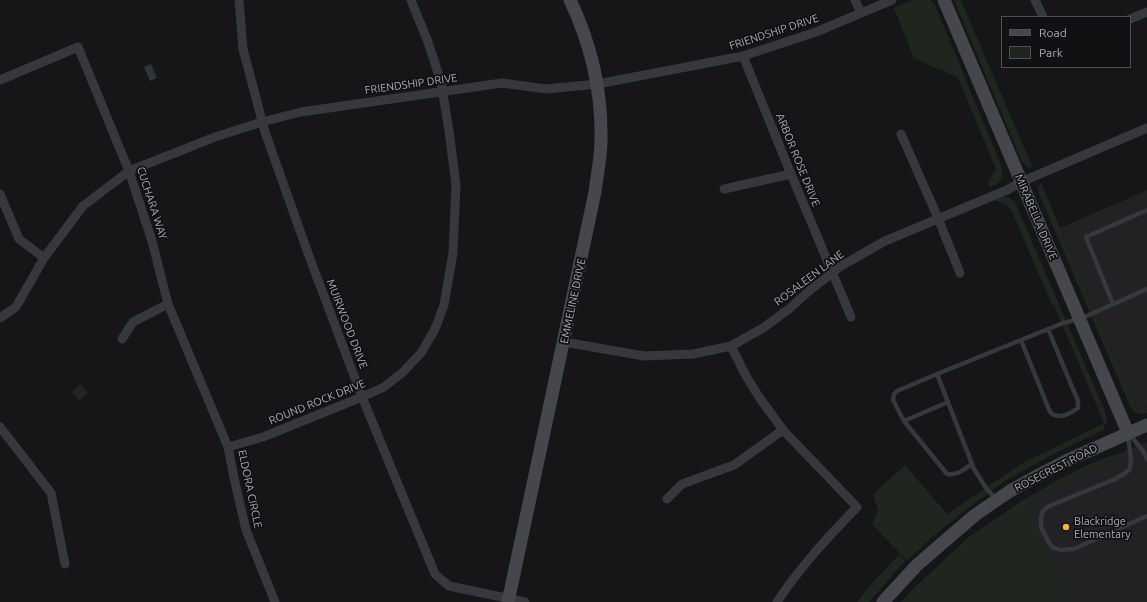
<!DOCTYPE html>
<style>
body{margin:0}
#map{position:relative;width:1147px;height:602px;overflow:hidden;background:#161618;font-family:Ubuntu,sans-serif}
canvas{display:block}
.legend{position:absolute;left:1001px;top:16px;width:130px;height:52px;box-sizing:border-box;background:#111113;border:1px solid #4d4f55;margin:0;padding:5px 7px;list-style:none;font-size:12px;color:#a8adb8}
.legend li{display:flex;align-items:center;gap:8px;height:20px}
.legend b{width:20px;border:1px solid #4d4f55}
</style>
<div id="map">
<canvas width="1147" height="602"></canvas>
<ul class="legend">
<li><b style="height:5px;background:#45474d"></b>Road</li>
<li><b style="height:11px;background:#1e261f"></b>Park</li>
</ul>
</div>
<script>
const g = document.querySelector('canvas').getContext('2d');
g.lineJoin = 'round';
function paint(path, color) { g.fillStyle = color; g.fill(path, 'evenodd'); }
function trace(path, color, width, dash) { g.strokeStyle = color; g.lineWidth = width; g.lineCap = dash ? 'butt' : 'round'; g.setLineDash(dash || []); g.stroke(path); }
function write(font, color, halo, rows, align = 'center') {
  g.font = font + ' Ubuntu,sans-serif'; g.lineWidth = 3.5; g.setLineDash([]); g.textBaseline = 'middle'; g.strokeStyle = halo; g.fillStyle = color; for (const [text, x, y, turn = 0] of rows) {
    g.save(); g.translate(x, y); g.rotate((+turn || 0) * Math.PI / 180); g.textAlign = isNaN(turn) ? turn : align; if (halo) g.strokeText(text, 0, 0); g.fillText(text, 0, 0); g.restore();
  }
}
const built = new Path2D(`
 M 1147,190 L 1147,406 L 1134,411 L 1088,294 L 1060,228 Z
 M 1147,442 L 1147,602 L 902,602 L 1009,510 L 1055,481 L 1095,463 Z`);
const green = new Path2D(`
 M 913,0 L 930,0 L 935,5 L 1001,165 C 1004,180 1002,182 989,188 L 988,182 L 996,169 L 958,78 L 938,68 L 937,69 L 914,58 L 894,8 Z
 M 954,0 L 961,0 L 1033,168 L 1028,167 L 1022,162 Z
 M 1041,183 L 1137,409 L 1133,410 L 1130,406 L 1039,194 L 1038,187 Z
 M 1002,197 L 1008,197 L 1015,202 L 1104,409 L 1107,418 L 1107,423 L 1105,424 L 1104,430 L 1057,452 L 1003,482 L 963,512 L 931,538 L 907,561 L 872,524 L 878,510 L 873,494 L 905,465 L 947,514 L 1021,464 L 1104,423 L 1054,305 L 1052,305 L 1012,212 L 1006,205 L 993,200 Z
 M 81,384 L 88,393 L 79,401 L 72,392 Z
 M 1147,406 L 1147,413 L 1143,414 L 1136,413 L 1134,411 Z
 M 1113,455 L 1114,460 L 1058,488 L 1026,506 L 1068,602 L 901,602 L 915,587 L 969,537 L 1023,500 L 1085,466 Z
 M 899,555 L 905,561 L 869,602 L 857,602 L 872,583 Z`);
const water = new Path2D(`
 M 151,64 L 157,78 L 150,81 L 144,67 Z`);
const lane = new Path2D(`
 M 1113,304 L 1086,237 L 1147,210
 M 1021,340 L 1050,412 C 1058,420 1070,414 1078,408 L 1078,401 L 1048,329
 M 937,374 L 897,391 L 894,394 L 893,400 L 904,421 L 947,474 C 957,476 964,469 972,464
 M 904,421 L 948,402
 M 1130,435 L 1143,451 L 1147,459
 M 1128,436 L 1131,459 L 1130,469 L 1124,474 L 1113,480 L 1049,506 L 1043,511 L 1041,517 L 1041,527 L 1048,541 L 1052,547 L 1060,550 L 1074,549 L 1147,516
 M 996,499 L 986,488 L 974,469 L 937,374 L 1063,323 L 1080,319 L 1147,289`);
const street = new Path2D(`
 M 239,0 L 243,49 L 265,132 L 309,256 L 362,397 L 435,574 L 449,586 L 525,602
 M 855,0 L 861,13
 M 1035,0 L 1043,17
 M 1130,19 L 1147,12
 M 743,56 L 791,174 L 851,317
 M 0,80 L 78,47 L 129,171 L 152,241 L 168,304 L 228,447 L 234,478 L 246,530 L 275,602
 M 901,134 L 938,218 L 960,273
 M 724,189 L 791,174
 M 0,194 L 19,239 L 44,258
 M 0,318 L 16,307 L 44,258 L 83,206 L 129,171 L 215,137 L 262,122 L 301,112 L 502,83 L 546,89 L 598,84 L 743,56 L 816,32 L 892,0
 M 122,339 L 133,322 L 168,304
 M 564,342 L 644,356 L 693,354 L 731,346 L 763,328 L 789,309 L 809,291 L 841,266 L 885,241 L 1007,190 L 1021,182 L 1147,128
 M 731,346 L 746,376 L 759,397 L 783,430 L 857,507 C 828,537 800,567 777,602
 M 0,427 L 51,493 L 65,564
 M 228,447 L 263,437 L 362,397 L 384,387 L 403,372 L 421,353 L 435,329 L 444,305 L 453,253 L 456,185 L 449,131 L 441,82 L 428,42 L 411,0
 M 667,499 L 682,484 L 734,465 L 783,430`);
const secondary = new Path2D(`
 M 944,0 L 1128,433
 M 508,602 L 595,192 C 597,175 601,157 601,140 C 602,92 591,44 570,0
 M 883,602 L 917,565 L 975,515 L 1010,491 L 1039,475 L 1066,461 L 1147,425`);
const markers = [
 [1066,527,4,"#f2b134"]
];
const streetNames = [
 ["FRIENDSHIP DRIVE",774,32,-18],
 ["FRIENDSHIP DRIVE",411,84,-8],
 ["ARBOR ROSE DRIVE",798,160,68],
 ["CUCHARA WAY",152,203,72],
 ["MIRABELLA DRIVE",1036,217,67],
 ["ROSALEEN LANE",809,278,-37],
 ["EMMELINE DRIVE",573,301,-78],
 ["MUIRWOOD DRIVE",347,324,69],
 ["ROUND ROCK DRIVE",317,402,-22],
 ["ROSECREST ROAD",1056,468,-27],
 ["ELDORA CIRCLE",250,489,78]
];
const poiNames = [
 ["Blackridge",1074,521],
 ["Elementary",1074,534]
];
paint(built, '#222225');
paint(green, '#1e261f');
paint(water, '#2c353c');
trace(lane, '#37383d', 4.5);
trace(street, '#37383d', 9);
trace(secondary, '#45474d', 13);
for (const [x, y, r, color] of markers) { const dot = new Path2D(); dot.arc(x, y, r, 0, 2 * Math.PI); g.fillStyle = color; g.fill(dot); trace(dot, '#111113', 1.5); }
write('11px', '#a8adb8', '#111113', streetNames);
write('11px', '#a8adb8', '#111113', poiNames, 'left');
</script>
